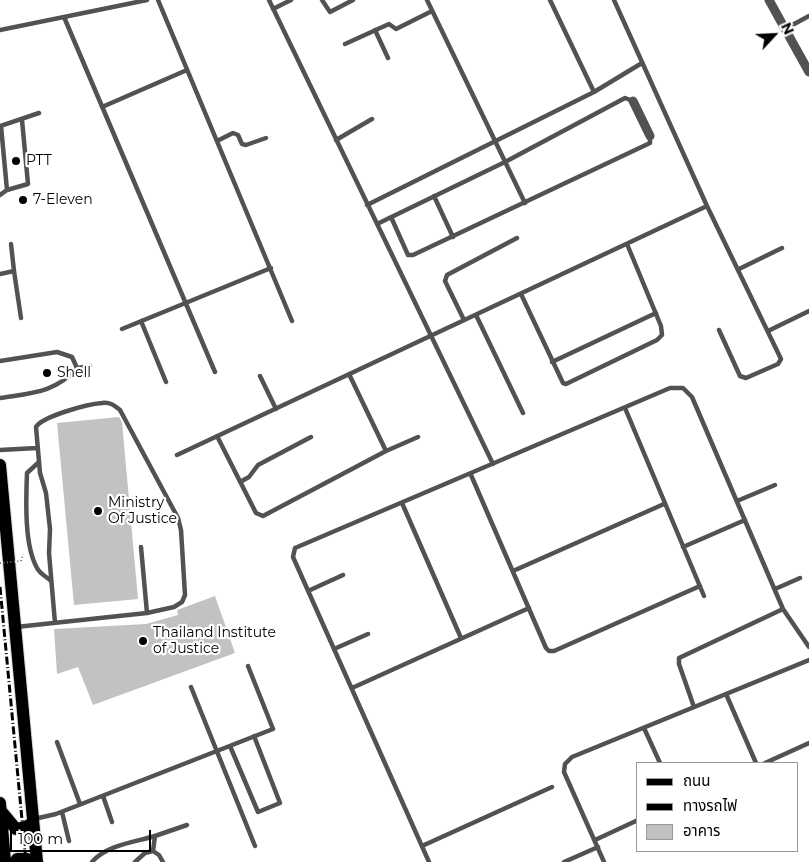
<!DOCTYPE html>
<meta charset="utf-8">
<style>
body{margin:0}
#map{position:relative;width:809px;height:862px;overflow:hidden;background:#fff;font-family:Montserrat,"Noto Sans Thai",sans-serif}
canvas{display:block}
.legend{position:absolute;left:636px;top:762px;width:162px;height:90px;box-sizing:border-box;background:#fff;border:1px solid #999;margin:0;padding:6px 9px;list-style:none;font-size:15px;color:#000}
.legend li{display:flex;align-items:center;gap:10px;height:25px}
.legend b{width:25px;border:1px solid #999}
.north{position:absolute;left:749px;top:10px;width:50px;height:50px;-webkit-text-stroke:4px #fff;paint-order:stroke;rotate:65deg;font-size:14px;font-weight:700;line-height:20px;text-align:center;color:#000}
.north::after{content:'';display:block;margin:auto;width:18px;height:22px;background:#000;clip-path:polygon(50% 0,100% 100%,50% 72%,0 100%)}
.scale{position:absolute;left:10px;top:830px;width:141px;height:22px;box-sizing:border-box;border:2px solid #000;border-top:0;padding-left:6px;font-size:15px;line-height:18px;white-space:nowrap;color:#000;-webkit-text-stroke:4px #fff;paint-order:stroke}
</style>
<div id="map">
<canvas width="809" height="862"></canvas>
<ul class="legend">
<li><b style="height:6px;background:#000"></b>ถนน</li>
<li><b style="height:6px;background:#000"></b>ทางรถไฟ</li>
<li><b style="height:14px;background:#c2c2c2"></b>อาคาร</li>
</ul>
<div class="north">N</div>
<div class="scale">100 m</div>
</div>
<script>
const g = document.querySelector('canvas').getContext('2d');
g.lineJoin = 'round';
function paint(path, color) { g.fillStyle = color; g.fill(path, 'evenodd'); }
function trace(path, color, width, dash) { g.strokeStyle = color; g.lineWidth = width; g.lineCap = dash ? 'butt' : 'round'; g.setLineDash(dash || []); g.stroke(path); }
function write(font, color, halo, rows, align = 'center') {
  g.font = font + ' Montserrat,sans-serif'; g.lineWidth = 4.5; g.setLineDash([]); g.textBaseline = 'middle'; g.strokeStyle = halo; g.fillStyle = color; for (const [text, x, y, turn = 0] of rows) {
    g.save(); g.translate(x, y); g.rotate((+turn || 0) * Math.PI / 180); g.textAlign = isNaN(turn) ? turn : align; if (halo) g.strokeText(text, 0, 0); g.fillText(text, 0, 0); g.restore();
  }
}
const building = new Path2D(`
 M 119,417 L 122,422 L 138,599 L 74,605 L 57,423 Z
 M 215,596 L 235,653 L 93,705 L 78,667 L 57,674 L 54,629 L 146,624 L 178,615 L 177,610 Z`);
const path = new Path2D(`
 M 21,561 L 23,554`);
const service = new Path2D(`
 M 158,0 L 292,321
 M 269,0 L 493,464
 M 322,0 L 330,12 L 353,0
 M 427,0 L 525,203
 M 550,0 L 594,92
 M 614,0 L 707,206 L 781,359 L 778,364 L 746,378 L 740,376 L 719,330
 M 273,9 L 291,0
 M 64,17 L 215,372
 M 785,29 L 809,16
 M 0,30 L 147,0
 M 375,30 L 388,58
 M 345,44 L 389,24 L 396,29 L 432,11
 M 102,107 L 187,70
 M 0,126 L 39,113
 M 1,126 L 7,190
 M 336,140 L 372,119
 M 217,141 L 233,133 L 238,135 L 242,144 L 246,145 L 266,138
 M 0,195 L 7,190 L 28,184 L 22,120
 M 434,196 L 453,237
 M 367,205 L 594,92 L 642,63
 M 391,217 L 408,255 L 413,255 L 650,143 L 650,136
 M 377,224 L 505,162 L 625,98 L 633,101
 M 739,269 L 782,248
 M 14,271 L 21,318
 M 0,274 L 14,271 L 11,244
 M 521,294 L 563,383 L 566,384 L 657,340 L 662,335 L 661,326 L 627,244
 M 476,315 L 523,413
 M 464,320 L 445,281 L 447,275 L 517,238
 M 141,321 L 166,382
 M 122,329 L 271,268
 M 768,331 L 809,311
 M 0,361 L 57,352 L 72,357 L 77,368 L 90,366
 M 552,362 L 656,313
 M 349,374 L 386,451
 M 260,376 L 276,409
 M 0,398 C 31,393 55,393 77,368
 M 625,408 L 704,596
 M 217,436 L 256,513 L 263,516 L 386,451 L 418,437
 M 0,450 L 37,448
 M 177,455 L 707,206
 M 39,462 L 27,473 C 26,500 24,545 37,568 C 40,574 47,577 51,581
 M 471,475 L 546,648 L 549,651 L 554,651 L 700,586
 M 240,482 L 249,477 L 258,465 L 311,437
 M 737,501 L 775,485
 M 402,503 L 461,638
 M 141,547 L 147,613
 M 683,547 L 745,520
 M 513,571 L 664,504
 M 775,589 L 800,578
 M 308,591 L 343,575
 M 783,609 L 809,647
 M 16,627 L 147,613 L 174,607 L 182,602 L 185,595 L 181,530 L 178,518 L 120,410 C 114,405 110,402 102,403 C 88,404 43,416 36,427 L 40,473 L 46,493 L 50,529 L 49,553 L 55,623
 M 334,649 L 368,634
 M 191,687 L 255,846
 M 352,688 L 529,608
 M 726,694 L 756,763
 M 644,728 L 660,763
 M 57,742 L 80,804
 M 230,746 L 258,812 L 280,803 L 254,736
 M 765,763 L 809,743
 M 103,796 L 112,822
 M 62,812 L 69,841
 M 34,819 L 56,814 L 273,729 L 248,666
 M 595,840 L 638,820
 M 422,846 L 552,787
 M 153,851 L 155,836 L 187,825
 M 92,862 C 106,845 135,842 155,836
 M 135,862 L 145,853 L 153,851 L 159,855 L 163,862
 M 429,862 L 293,557 L 295,548 L 670,388 L 683,388 L 692,397 L 783,609 L 679,658 L 679,664 L 694,707
 M 564,862 L 598,847
 M 604,862 L 564,772 L 565,764 L 572,757 L 809,660`);
const minor = new Path2D(`
 M 769,0 L 809,72
 M 633,101 L 650,136`);
const primary = new Path2D(`
 M 0,465 L 37,862
 M 0,803 L 5,862
 M 1,811 L 16,829 L 25,827 L 33,823
 M 15,862 L 17,859 L 27,859 L 31,862`);
const rail = new Path2D(`
 M 0,587 L 26,862`);
const pathBridge = new Path2D(`
 M 0,563 L 21,561`);
const markers = [
 [16,161,5,"#000"],
 [23,200,5,"#000"],
 [47,373,5,"#000"],
 [98,511,5,"#000"],
 [143,641,5,"#000"]
];
const poiNames = [
 ["PTT",26,161],
 ["7-Eleven",33,200],
 ["Shell",57,373],
 ["Ministry",108,503],
 ["Of Justice",108,519],
 ["Thailand Institute",153,633],
 ["of Justice",153,649]
];
paint(building, '#c2c2c2');
trace(primary, '#dbdbdb', 14);
trace(path, '#747474', 2, [1, 2.5]);
trace(service, '#525252', 4.5);
trace(minor, '#525252', 9);
trace(primary, '#000', 12);
trace(rail, '#000', 3, [8, 2.5, 1, 2.5]);
trace(pathBridge, '#747474', 2, [1, 2.5]);
for (const [x, y, r, color] of markers) { const dot = new Path2D(); dot.arc(x, y, r, 0, 2 * Math.PI); g.fillStyle = color; g.fill(dot); trace(dot, '#fff', 2); }
write('14px', '#000', '#fff', poiNames, 'left');
</script>
